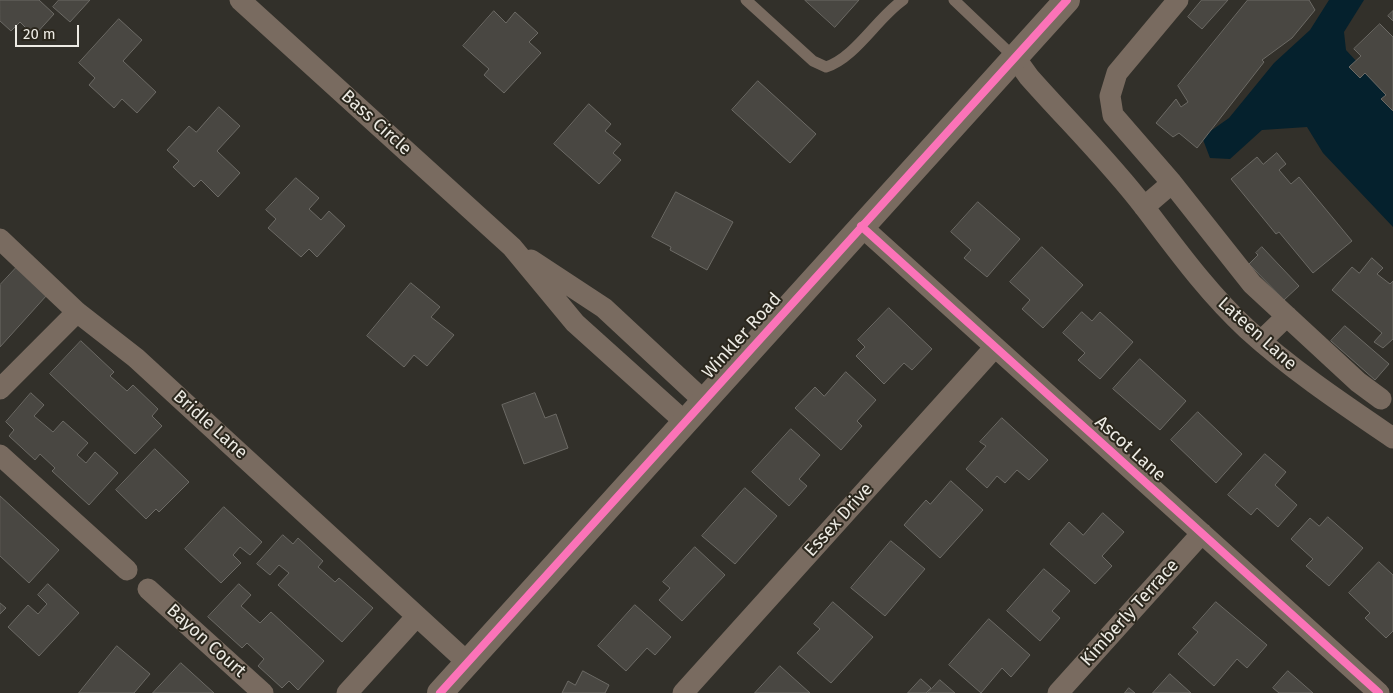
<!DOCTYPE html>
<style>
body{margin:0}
#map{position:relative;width:1393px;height:693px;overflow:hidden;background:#32302a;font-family:"Fira Sans",sans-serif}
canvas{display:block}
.scale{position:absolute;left:15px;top:25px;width:64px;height:22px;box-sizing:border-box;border:2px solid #edebe4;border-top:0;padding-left:6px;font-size:15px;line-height:18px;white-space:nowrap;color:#edebe4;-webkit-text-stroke:4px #2b271d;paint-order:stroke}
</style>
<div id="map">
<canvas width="1393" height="693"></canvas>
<div class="scale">20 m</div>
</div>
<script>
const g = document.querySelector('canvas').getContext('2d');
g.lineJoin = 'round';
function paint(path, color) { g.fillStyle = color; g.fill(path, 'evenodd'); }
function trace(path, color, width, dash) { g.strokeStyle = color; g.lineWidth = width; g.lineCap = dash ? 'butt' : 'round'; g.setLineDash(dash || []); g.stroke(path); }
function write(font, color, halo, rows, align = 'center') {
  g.font = font + ' "Fira Sans",sans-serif'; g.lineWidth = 4; g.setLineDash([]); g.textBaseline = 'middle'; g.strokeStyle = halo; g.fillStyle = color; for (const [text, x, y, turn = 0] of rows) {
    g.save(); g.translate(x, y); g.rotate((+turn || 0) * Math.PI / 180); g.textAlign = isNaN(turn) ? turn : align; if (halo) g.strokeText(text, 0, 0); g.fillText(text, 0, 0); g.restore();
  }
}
const water = new Path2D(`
 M 1329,0 L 1364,0 L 1344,32 L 1346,50 L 1393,101 L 1393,227 L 1323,153 L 1307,127 L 1262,130 L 1230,159 L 1210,158 L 1202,137 L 1229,118 L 1274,63 L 1310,30 Z`);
const building = new Path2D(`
 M 0,0 L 39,0 L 54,14 L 34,36 L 20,22 L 11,31 L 0,21 Z
 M 59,0 L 90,0 L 70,22 L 53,7 Z
 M 805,0 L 859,0 L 835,27 Z
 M 1202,0 L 1228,0 L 1202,29 L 1188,17 Z
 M 1248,0 L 1309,0 L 1315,10 L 1292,38 L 1262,60 L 1264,62 L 1197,148 L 1179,133 L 1173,137 L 1156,123 L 1176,99 L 1181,107 L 1188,102 L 1178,86 Z
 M 494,11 L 506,23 L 515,12 L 538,33 L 529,42 L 541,53 L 504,93 L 484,75 L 489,69 L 463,46 Z
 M 1393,11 L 1393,21 L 1388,16 Z
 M 119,19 L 142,40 L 123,61 L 156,92 L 137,113 L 122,99 L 114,108 L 89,85 L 95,78 L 79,63 Z
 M 1380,24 L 1393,37 L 1393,111 L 1381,99 L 1386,95 L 1365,73 L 1360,78 L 1349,67 L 1361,56 L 1354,49 Z
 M 758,81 L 816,134 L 790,163 L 732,110 Z
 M 589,104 L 611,124 L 605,131 L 621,144 L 613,153 L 621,160 L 599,184 L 554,144 Z
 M 219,107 L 240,126 L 217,151 L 240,173 L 218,197 L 201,180 L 194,187 L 173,167 L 179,161 L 167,150 L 189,126 L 196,132 Z
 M 1277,153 L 1286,164 L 1279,170 L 1291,184 L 1299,177 L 1352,241 L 1313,273 L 1279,232 L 1276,234 L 1231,179 L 1257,157 L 1263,164 Z
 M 296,178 L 319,198 L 309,209 L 321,220 L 329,211 L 345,226 L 317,257 L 309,249 L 301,257 L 268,228 L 276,219 L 266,210 Z
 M 676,192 L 733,222 L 707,270 L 670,250 L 671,247 L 652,237 Z
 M 978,202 L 1020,239 L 987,277 L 964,258 L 971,250 L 951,232 Z
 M 1042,247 L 1083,285 L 1043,328 L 1022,309 L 1030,300 L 1010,282 Z
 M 1262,247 L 1299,286 L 1284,300 L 1249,264 L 1258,255 L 1256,253 Z
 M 1372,258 L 1383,268 L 1377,274 L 1390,284 L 1393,281 L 1393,339 L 1383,348 L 1374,342 L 1382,333 L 1332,290 L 1352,267 L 1359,273 Z
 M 17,267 L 47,295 L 0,347 L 0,285 Z
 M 411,283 L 440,307 L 431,317 L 454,335 L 427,366 L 414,355 L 404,367 L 367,336 Z
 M 889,308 L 932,349 L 912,370 L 904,363 L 884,384 L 856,356 L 865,347 L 858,340 Z
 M 1082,312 L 1092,321 L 1100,312 L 1133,342 L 1100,379 L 1078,360 L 1085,353 L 1063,333 Z
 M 1345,326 L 1389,364 L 1375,380 L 1331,341 Z
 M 81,341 L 114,372 L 110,376 L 127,391 L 133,385 L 158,409 L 152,416 L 162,426 L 135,454 L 50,374 Z
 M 1140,359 L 1186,401 L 1160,430 L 1113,389 Z
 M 846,372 L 876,400 L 857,421 L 862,426 L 841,450 L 795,408 L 815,387 L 824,396 Z
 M 31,393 L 44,405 L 34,416 L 53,432 L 63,421 L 88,443 L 77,455 L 86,463 L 95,452 L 118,473 L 89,505 L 52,471 L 55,468 L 40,454 L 35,460 L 9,436 L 14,430 L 6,422 Z
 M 535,393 L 545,418 L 556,414 L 568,448 L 524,464 L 502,405 Z
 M 1198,412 L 1242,454 L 1216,483 L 1171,440 Z
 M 1002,418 L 1048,460 L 1029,480 L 1017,470 L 1005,483 L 997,476 L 987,488 L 966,469 L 986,446 L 980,442 Z
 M 791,429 L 820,455 L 799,479 L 807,486 L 789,506 L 752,472 Z
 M 155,449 L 189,482 L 159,512 L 156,509 L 146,519 L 116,490 Z
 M 1265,454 L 1286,472 L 1275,485 L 1297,505 L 1278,527 L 1257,508 L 1251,515 L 1228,495 Z
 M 951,481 L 983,510 L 940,558 L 904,525 L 926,500 L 930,504 Z
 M 745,488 L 777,516 L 735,564 L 702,536 Z
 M 0,496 L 59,550 L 29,583 L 0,556 Z
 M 224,507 L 262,542 L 250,555 L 240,547 L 233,555 L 241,563 L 221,583 L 185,549 Z
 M 1103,513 L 1124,532 L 1102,556 L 1112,566 L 1095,584 L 1050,544 L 1069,522 L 1083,535 Z
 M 1328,517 L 1363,548 L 1329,586 L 1306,566 L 1313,559 L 1291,539 L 1310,518 L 1319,526 Z
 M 283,535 L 293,544 L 298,538 L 323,561 L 318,567 L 335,582 L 339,578 L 373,608 L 342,642 L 278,585 L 289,573 L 279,565 L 270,575 L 257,564 Z
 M 891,541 L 925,569 L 885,616 L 851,588 Z
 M 695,547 L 725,575 L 682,621 L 659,600 L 670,588 L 663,582 Z
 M 1379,562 L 1393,575 L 1393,631 L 1386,638 L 1365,618 L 1370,613 L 1349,593 Z
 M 1044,569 L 1070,591 L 1052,611 L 1060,618 L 1040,641 L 1007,611 Z
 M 48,584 L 79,613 L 39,656 L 8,627 L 28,605 L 38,614 L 47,604 L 38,595 Z
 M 239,584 L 251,595 L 241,606 L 260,623 L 271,612 L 324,661 L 298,690 L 289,681 L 282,688 L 258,666 L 264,659 L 247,643 L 242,648 L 208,617 Z
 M 833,602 L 873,637 L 831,683 L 797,653 L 820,629 L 814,624 Z
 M 1216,602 L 1267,645 L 1247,668 L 1237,659 L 1214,686 L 1178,654 L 1198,632 L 1193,628 Z
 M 0,603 L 6,608 L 0,614 Z
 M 635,605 L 671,637 L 655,655 L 647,648 L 626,671 L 598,646 Z
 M 989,619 L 1030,655 L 1011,677 L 1002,668 L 981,693 L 949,665 Z
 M 117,646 L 150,674 L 134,693 L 79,693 Z
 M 181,663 L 214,693 L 153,693 Z
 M 780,666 L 810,693 L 755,693 Z
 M 583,671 L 609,685 L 605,693 L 562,693 L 568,681 L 575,685 Z
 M 1288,671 L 1313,693 L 1279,693 L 1273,688 Z
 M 1170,674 L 1191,693 L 1153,693 Z
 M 921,679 L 931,688 L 926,693 L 908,693 Z
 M 940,680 L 955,693 L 928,693 Z
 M 1129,688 L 1135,693 L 1125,693 Z`);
const service = new Path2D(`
 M 746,0 L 813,61 L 826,67 C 855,58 877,18 903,0
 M 954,0 L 1016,59`);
const minor = new Path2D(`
 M 240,0 L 512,247 L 575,323 L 685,422
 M 1016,59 L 1029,77 C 1067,120 1110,162 1145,208 C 1177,250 1208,293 1247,329 C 1292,370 1343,404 1393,438
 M 1172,183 L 1252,284 L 1358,382 L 1381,399
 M 1144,207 L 1172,183 L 1113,115 L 1110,96 L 1117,73 L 1178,0
 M 861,226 L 1379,693
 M 0,239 L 77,312 L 136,358 L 468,663
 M 531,260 L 604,308 L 704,401
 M 1261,341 L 1287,316
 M 0,389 L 77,312
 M 0,455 L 127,570
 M 148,589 L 263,693
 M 347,693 L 417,616
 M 683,693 L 995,347
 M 1058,693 L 1202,533`);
const tertiary = new Path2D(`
 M 440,693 L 1067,0`);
const cycleway = new Path2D(`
 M 861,226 L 1379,693
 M 440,693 L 1067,0`);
const streetNames = [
 ["Bass Circle",376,123,42],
 ["Lateen Lane",1257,334,42],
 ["Winkler Road",742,336,-48],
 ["Bridle Lane",210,425,42],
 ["Ascot Lane",1130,449,42],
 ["Essex Drive",839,520,-48],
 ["Kimberly Terrace",1130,613,-48],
 ["Bayon Court",206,641,42]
];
paint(water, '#05212d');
paint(building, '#494742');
trace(building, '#6c6a65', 1);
trace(service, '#796b60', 11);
trace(minor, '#796b60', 21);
trace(tertiary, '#796b60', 26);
trace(cycleway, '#fb73b8', 8);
write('18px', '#edebe4', '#2b271d', streetNames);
</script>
